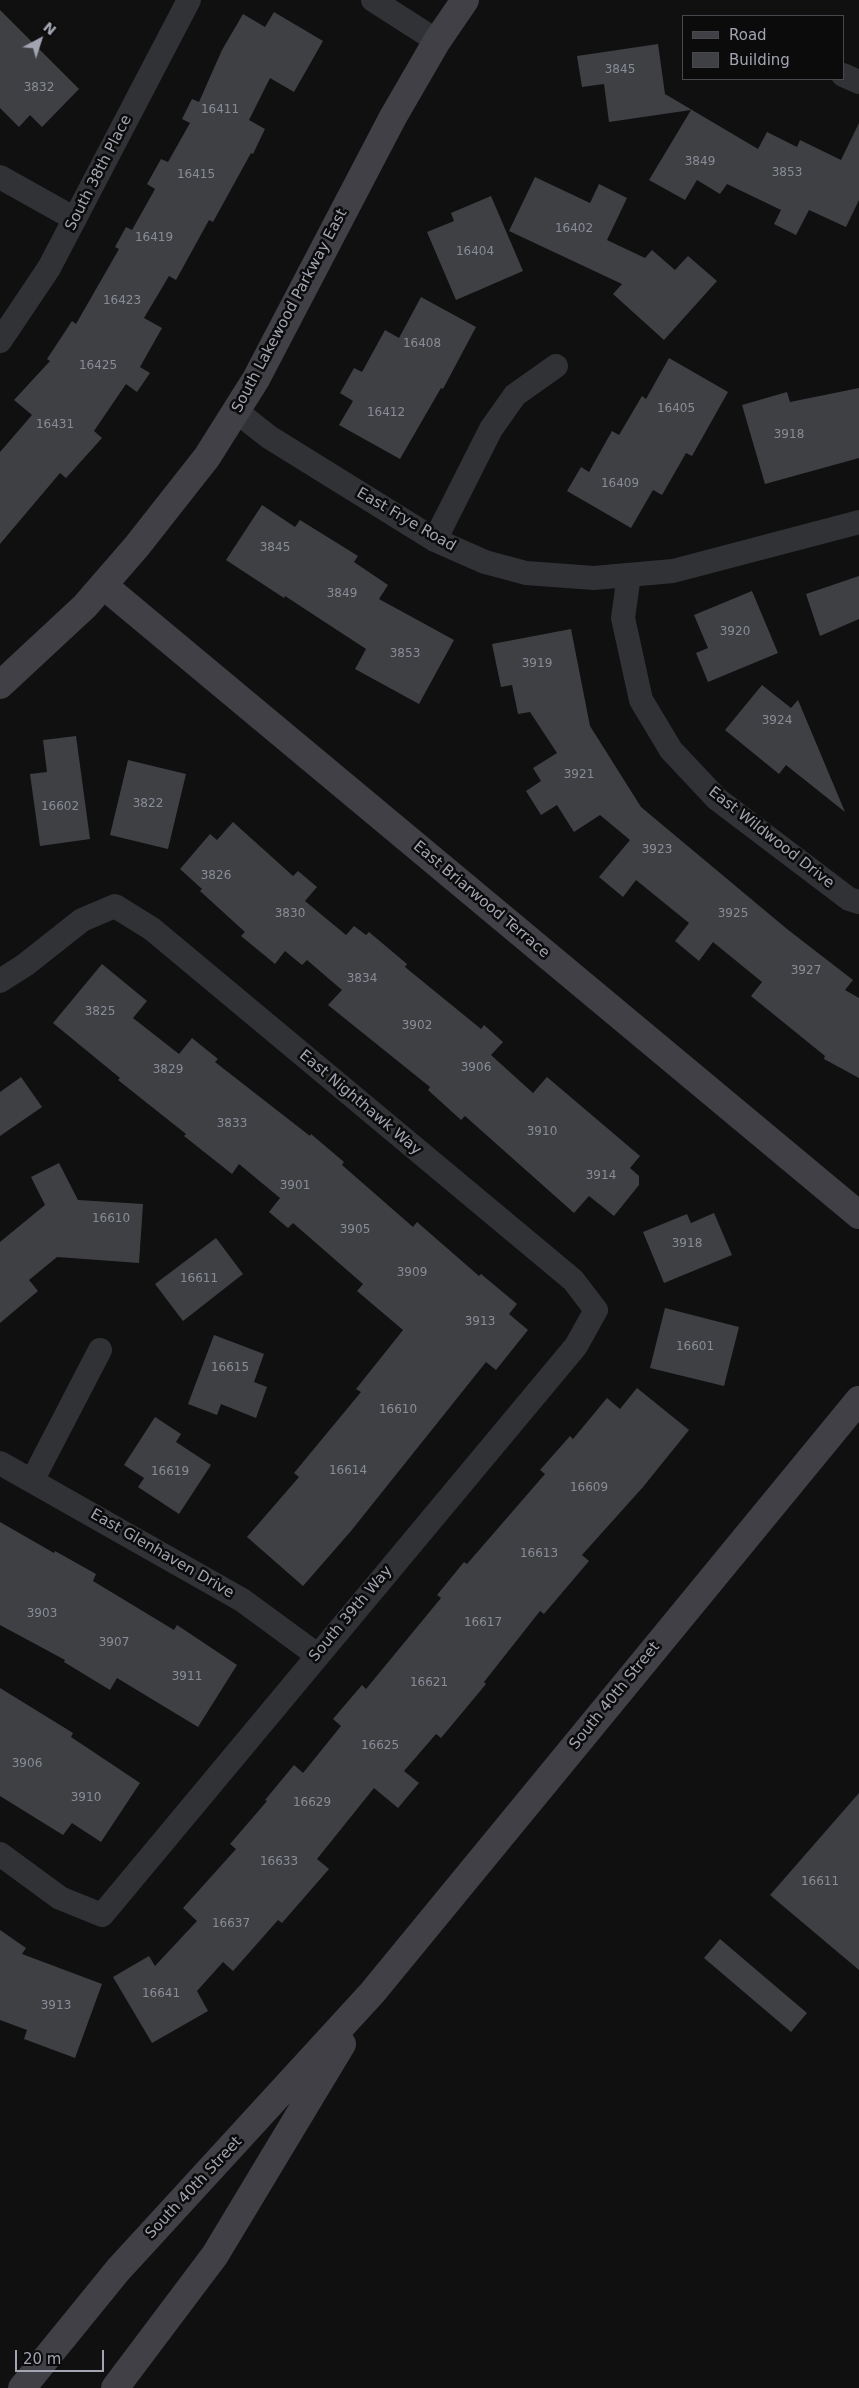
<!DOCTYPE html>
<style>
body{margin:0}
#map{position:relative;width:859px;height:2388px;overflow:hidden;background:#101011;font-family:"DejaVu Sans",sans-serif}
canvas{display:block}
.legend{position:absolute;left:682px;top:15px;width:162px;height:65px;box-sizing:border-box;background:#0b0b0c;border:1px solid #47494e;margin:0;padding:6px 9px;list-style:none;font-size:15px;color:#a2a5b1}
.legend li{display:flex;align-items:center;gap:10px;height:25px}
.legend b{width:25px;border:1px solid #47494e}
.north{position:absolute;left:15px;top:15px;width:50px;height:50px;-webkit-text-stroke:4px #0b0b0c;paint-order:stroke;rotate:40deg;font-size:14px;font-weight:700;line-height:20px;text-align:center;color:#a2a5b1}
.north::after{content:'';display:block;margin:auto;width:18px;height:22px;background:#a2a5b1;clip-path:polygon(50% 0,100% 100%,50% 72%,0 100%)}
.scale{position:absolute;left:15px;top:2350px;width:89px;height:22px;box-sizing:border-box;border:2px solid #a2a5b1;border-top:0;padding-left:6px;font-size:15px;line-height:18px;white-space:nowrap;color:#a2a5b1;-webkit-text-stroke:4px #0b0b0c;paint-order:stroke}
</style>
<div id="map">
<canvas width="859" height="2388"></canvas>
<ul class="legend">
<li><b style="height:6px;background:#404046"></b>Road</li>
<li><b style="height:14px;background:#3f4044"></b>Building</li>
</ul>
<div class="north">N</div>
<div class="scale">20 m</div>
</div>
<script>
const g = document.querySelector('canvas').getContext('2d');
g.lineJoin = 'round';
function paint(path, color) { g.fillStyle = color; g.fill(path, 'evenodd'); }
function trace(path, color, width, dash) { g.strokeStyle = color; g.lineWidth = width; g.lineCap = dash ? 'butt' : 'round'; g.setLineDash(dash || []); g.stroke(path); }
function write(font, color, halo, rows, align = 'center') {
  g.font = font + ' "DejaVu Sans",sans-serif'; g.lineWidth = 5; g.setLineDash([]); g.textBaseline = 'middle'; g.strokeStyle = halo; g.fillStyle = color; for (const [text, x, y, turn = 0] of rows) {
    g.save(); g.translate(x, y); g.rotate((+turn || 0) * Math.PI / 180); g.textAlign = isNaN(turn) ? turn : align; if (halo) g.strokeText(text, 0, 0); g.fillText(text, 0, 0); g.restore();
  }
}
const building = new Path2D(`
 M 0,10 L 79,89 L 42,127 L 30,115 L 19,127 L 0,108 Z
 M 274,12 L 323,41 L 294,92 L 270,78 L 249,120 L 265,129 L 253,154 L 251,153 L 213,222 L 209,220 L 176,280 L 169,276 L 144,318 L 162,328 L 140,367 L 150,373 L 137,392 L 126,384 L 94,431 L 102,438 L 66,478 L 60,473 L 0,544 L 0,452 L 32,415 L 14,400 L 50,361 L 47,359 L 72,321 L 76,324 L 119,249 L 115,247 L 126,227 L 132,230 L 155,189 L 147,184 L 161,159 L 168,162 L 190,123 L 182,119 L 192,99 L 199,102 L 222,50 L 243,14 L 265,27 Z
 M 658,44 L 665,94 L 758,149 L 767,132 L 797,147 L 800,140 L 841,160 L 859,123 L 859,200 L 846,227 L 809,210 L 796,235 L 774,224 L 781,210 L 727,184 L 720,194 L 697,180 L 685,200 L 649,180 L 691,110 L 609,122 L 604,84 L 582,87 L 577,56 Z
 M 535,177 L 590,203 L 599,184 L 627,198 L 607,240 L 645,258 L 652,250 L 675,270 L 688,256 L 717,281 L 664,340 L 613,294 L 622,284 L 509,231 Z
 M 491,196 L 523,271 L 456,300 L 427,232 L 454,221 L 451,213 Z
 M 421,297 L 476,327 L 443,389 L 441,388 L 400,459 L 339,425 L 353,401 L 340,393 L 354,368 L 362,372 L 385,330 L 399,338 Z
 M 669,358 L 728,392 L 692,456 L 686,453 L 662,495 L 653,490 L 631,528 L 567,491 L 581,467 L 589,472 L 612,431 L 619,435 L 642,396 L 646,399 Z
 M 859,388 L 859,458 L 765,484 L 742,405 L 787,392 L 790,402 Z
 M 262,505 L 295,527 L 300,520 L 358,556 L 354,562 L 388,585 L 379,599 L 454,640 L 419,704 L 355,669 L 366,649 L 285,596 L 284,598 L 226,560 Z
 M 859,576 L 859,619 L 820,636 L 806,594 Z
 M 752,591 L 778,653 L 708,682 L 696,653 L 708,648 L 694,615 Z
 M 571,629 L 590,726 L 641,807 L 787,929 L 853,980 L 845,990 L 859,998 L 859,1078 L 824,1059 L 825,1056 L 751,996 L 762,982 L 713,942 L 699,961 L 675,941 L 689,923 L 636,880 L 623,897 L 599,877 L 630,840 L 600,815 L 574,832 L 557,805 L 541,815 L 526,791 L 541,781 L 533,768 L 557,753 L 530,712 L 518,714 L 512,685 L 501,687 L 492,644 Z
 M 762,685 L 791,708 L 798,700 L 845,812 L 786,765 L 779,774 L 725,730 Z
 M 76,736 L 90,839 L 40,846 L 30,774 L 47,772 L 43,740 Z
 M 128,760 L 186,774 L 168,849 L 110,835 Z
 M 233,822 L 293,876 L 298,871 L 317,887 L 305,901 L 346,935 L 354,926 L 366,935 L 369,932 L 407,964 L 405,967 L 481,1029 L 484,1025 L 503,1042 L 491,1055 L 533,1093 L 547,1077 L 640,1156 L 630,1168 L 639,1176 L 639,1185 L 614,1216 L 589,1196 L 574,1213 L 465,1116 L 461,1120 L 428,1090 L 430,1087 L 328,1005 L 342,990 L 307,960 L 302,965 L 285,951 L 275,964 L 241,936 L 245,932 L 200,891 L 202,889 L 180,869 L 210,834 L 217,840 Z
 M 102,964 L 147,1001 L 133,1018 L 179,1054 L 192,1038 L 218,1059 L 215,1062 L 310,1136 L 311,1134 L 344,1162 L 342,1165 L 413,1227 L 417,1222 L 479,1276 L 481,1274 L 517,1304 L 509,1314 L 528,1330 L 496,1370 L 486,1362 L 351,1531 L 303,1586 L 247,1537 L 299,1477 L 294,1473 L 361,1392 L 356,1389 L 403,1330 L 357,1291 L 363,1284 L 293,1223 L 288,1228 L 269,1212 L 280,1198 L 239,1164 L 232,1174 L 184,1136 L 186,1134 L 118,1080 L 120,1078 L 53,1023 Z
 M 21,1077 L 42,1107 L 0,1136 L 0,1092 Z
 M 59,1163 L 78,1200 L 143,1204 L 139,1263 L 57,1257 L 29,1280 L 38,1291 L 0,1323 L 0,1242 L 45,1205 L 31,1177 Z
 M 714,1213 L 732,1255 L 664,1283 L 643,1232 L 687,1214 L 691,1223 Z
 M 216,1238 L 243,1274 L 183,1321 L 155,1284 Z
 M 665,1308 L 739,1327 L 724,1386 L 650,1368 Z
 M 214,1335 L 264,1354 L 254,1382 L 267,1387 L 256,1418 L 221,1404 L 217,1415 L 188,1404 Z
 M 637,1388 L 689,1430 L 643,1487 L 582,1555 L 589,1561 L 544,1614 L 540,1611 L 484,1682 L 486,1684 L 441,1738 L 436,1734 L 404,1771 L 419,1783 L 398,1808 L 374,1788 L 317,1859 L 329,1869 L 282,1923 L 278,1920 L 233,1971 L 223,1962 L 197,1991 L 208,2011 L 152,2043 L 113,1977 L 149,1956 L 155,1966 L 197,1921 L 183,1908 L 236,1849 L 230,1844 L 267,1801 L 265,1800 L 294,1765 L 303,1773 L 341,1726 L 333,1719 L 362,1685 L 366,1689 L 441,1598 L 437,1595 L 464,1562 L 467,1564 L 545,1474 L 540,1470 L 570,1436 L 573,1439 L 607,1398 L 620,1409 Z
 M 155,1417 L 181,1434 L 176,1442 L 211,1465 L 179,1514 L 138,1487 L 144,1478 L 124,1465 Z
 M 0,1522 L 54,1553 L 55,1551 L 96,1574 L 93,1581 L 174,1630 L 177,1625 L 237,1665 L 198,1727 L 117,1678 L 110,1690 L 64,1662 L 65,1660 L 0,1625 Z
 M 0,1688 L 73,1733 L 71,1737 L 140,1783 L 101,1842 L 72,1823 L 63,1835 L 0,1796 Z
 M 859,1793 L 859,1970 L 770,1895 Z
 M 0,1930 L 26,1948 L 22,1954 L 102,1984 L 75,2058 L 24,2039 L 27,2030 L 0,2020 Z
 M 720,1939 L 807,2013 L 791,2032 L 704,1958 Z`);
const street = new Path2D(`
 M 373,0 L 437,41
 M 843,75 L 859,82
 M 0,177 L 75,219
 M 0,341 L 49,268 L 189,0
 M 236,411 L 269,437 L 435,540 L 485,562 L 526,573 L 594,578 L 673,571 L 859,522
 M 435,540 L 491,429 L 515,395 L 556,366
 M 629,575 L 623,618 L 641,700 L 671,750 L 717,799 L 849,899 L 859,902
 M 0,981 L 25,965 L 82,920 L 115,906 L 152,929 L 573,1280 L 596,1310 L 576,1346 L 102,1915 L 60,1898 L 0,1854
 M 0,1463 L 242,1600 L 317,1655
 M 32,1481 L 100,1350`);
const secondary = new Path2D(`
 M 103,585 L 859,1215
 M 0,685 L 85,606 L 137,546 L 207,457 L 256,379 L 393,117 L 437,41 L 465,0
 M 22,2388 L 118,2270 L 372,1993 L 859,1400
 M 115,2388 L 215,2255 L 342,2044`);
const numberNames = [
 ["3845",620,70],
 ["3832",39,88],
 ["16411",220,110],
 ["3849",700,162],
 ["3853",787,173],
 ["16415",196,175],
 ["16402",574,229],
 ["16419",154,238],
 ["16404",475,252],
 ["16423",122,301],
 ["16408",422,344],
 ["16425",98,366],
 ["16405",676,409],
 ["16412",386,413],
 ["16431",55,425],
 ["3918",789,435],
 ["16409",620,484],
 ["3845",275,548],
 ["3849",342,594],
 ["3920",735,632],
 ["3853",405,654],
 ["3919",537,664],
 ["3924",777,721],
 ["3921",579,775],
 ["3822",148,804],
 ["16602",60,807],
 ["3923",657,850],
 ["3826",216,876],
 ["3830",290,914],
 ["3925",733,914],
 ["3927",806,971],
 ["3834",362,979],
 ["3825",100,1012],
 ["3902",417,1026],
 ["3906",476,1068],
 ["3829",168,1070],
 ["3833",232,1124],
 ["3910",542,1132],
 ["3914",601,1176],
 ["3901",295,1186],
 ["16610",111,1219],
 ["3905",355,1230],
 ["3918",687,1244],
 ["3909",412,1273],
 ["16611",199,1279],
 ["3913",480,1322],
 ["16601",695,1347],
 ["16615",230,1368],
 ["16610",398,1410],
 ["16614",348,1471],
 ["16619",170,1472],
 ["16609",589,1488],
 ["16613",539,1554],
 ["3903",42,1614],
 ["16617",483,1623],
 ["3907",114,1643],
 ["3911",187,1677],
 ["16621",429,1683],
 ["16625",380,1746],
 ["3906",27,1764],
 ["3910",86,1798],
 ["16629",312,1803],
 ["16633",279,1862],
 ["16611",820,1882],
 ["16637",231,1924],
 ["16641",161,1994],
 ["3913",56,2006]
];
const streetNames = [
 ["South 38th Place",99,173,-63],
 ["South Lakewood Parkway East",290,311,-62],
 ["East Frye Road",406,520,30],
 ["East Wildwood Drive",771,838,38],
 ["East Briarwood Terrace",481,900,40],
 ["East Nighthawk Way",360,1103,40],
 ["East Glenhaven Drive",162,1554,30],
 ["South 39th Way",351,1614,-50],
 ["South 40th Street",615,1696,-51],
 ["South 40th Street",194,2188,-47]
];
paint(building, '#3f4044');
trace(street, '#313236', 24);
trace(secondary, '#404046', 28);
write('12px', '#898c96', null, numberNames);
write('15px', '#a2a5b1', '#0b0b0c', streetNames);
</script>
